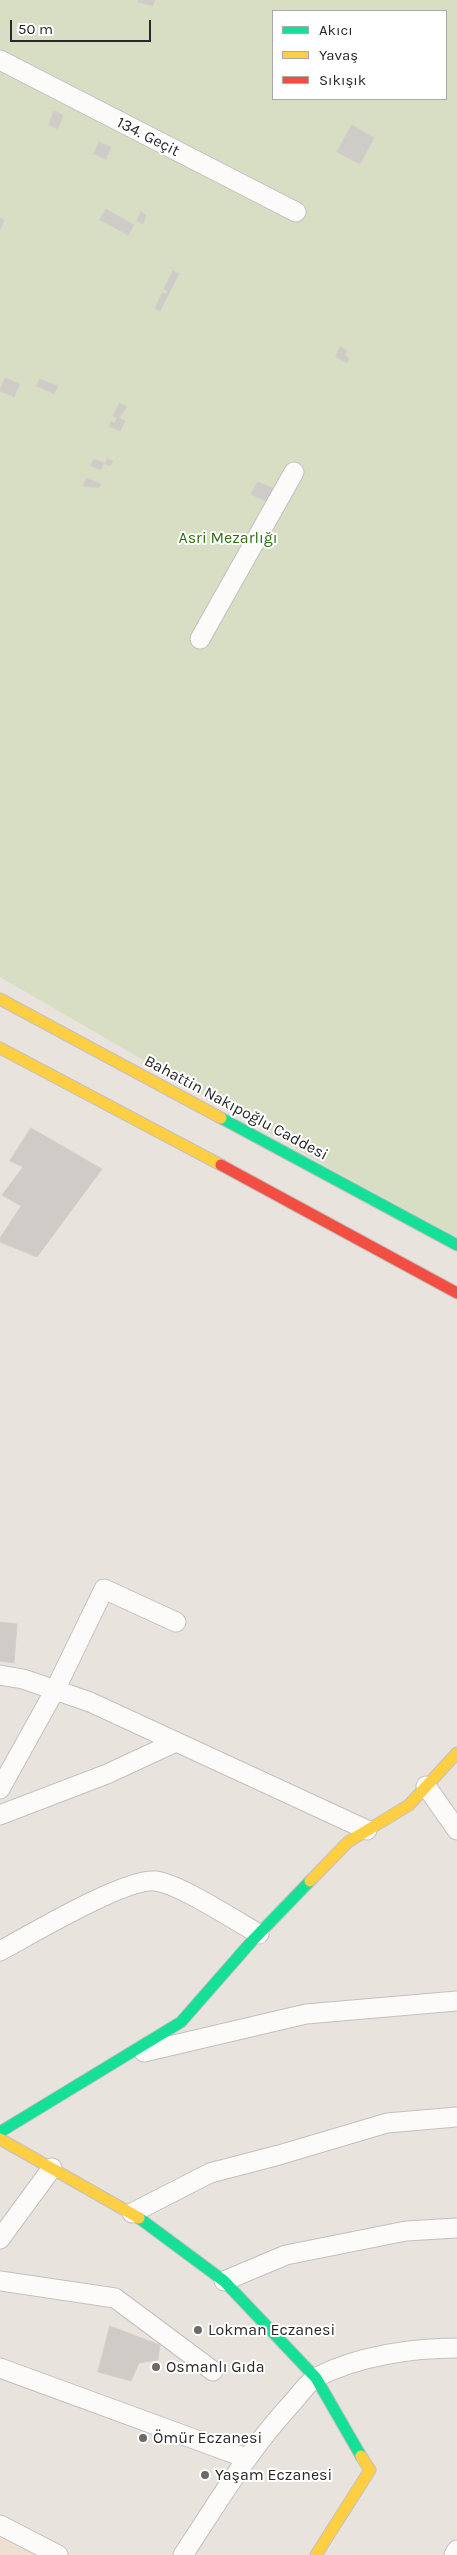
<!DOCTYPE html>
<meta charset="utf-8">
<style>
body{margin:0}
#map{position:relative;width:457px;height:2555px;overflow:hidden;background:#e9e3de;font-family:Karla,sans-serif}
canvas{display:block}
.legend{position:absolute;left:272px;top:10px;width:175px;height:90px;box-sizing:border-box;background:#fff;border:1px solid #a9a9a9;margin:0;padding:6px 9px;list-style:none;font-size:15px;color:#292929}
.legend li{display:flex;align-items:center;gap:10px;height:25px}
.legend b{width:25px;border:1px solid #a9a9a9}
.scale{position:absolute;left:10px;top:20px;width:141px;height:22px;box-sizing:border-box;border:2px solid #292929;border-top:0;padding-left:6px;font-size:15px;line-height:18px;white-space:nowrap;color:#292929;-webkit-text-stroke:4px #fff;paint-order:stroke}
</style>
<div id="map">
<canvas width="457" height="2555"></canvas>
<ul class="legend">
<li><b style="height:6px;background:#16e098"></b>Akıcı</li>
<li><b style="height:6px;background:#ffcf43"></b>Yavaş</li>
<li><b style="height:6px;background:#f24e42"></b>Sıkışık</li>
</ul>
<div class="scale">50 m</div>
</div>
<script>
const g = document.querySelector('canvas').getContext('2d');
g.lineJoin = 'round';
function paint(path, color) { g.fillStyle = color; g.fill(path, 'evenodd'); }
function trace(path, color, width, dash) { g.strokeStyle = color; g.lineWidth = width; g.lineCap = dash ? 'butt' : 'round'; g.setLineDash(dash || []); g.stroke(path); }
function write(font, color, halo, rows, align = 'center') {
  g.font = font + ' Karla,sans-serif'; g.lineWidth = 4; g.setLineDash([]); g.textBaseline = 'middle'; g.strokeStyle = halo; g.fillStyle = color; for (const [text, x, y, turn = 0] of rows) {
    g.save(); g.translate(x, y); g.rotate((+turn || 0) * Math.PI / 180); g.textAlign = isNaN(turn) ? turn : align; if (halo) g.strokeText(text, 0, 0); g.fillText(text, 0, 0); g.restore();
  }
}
const education = new Path2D(`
 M 0,2537 L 35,2555 L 0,2555 Z`);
const cemetery = new Path2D(`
 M 0,0 L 457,0 L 457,1237 L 333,1170 L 0,977 ZM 273,11 L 446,11 L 446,99 L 273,99 Z`);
const building = new Path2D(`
 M 139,0 L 155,0 L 153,6 L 138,2 Z
 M 54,111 L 63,115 L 58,129 L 49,125 Z
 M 352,125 L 374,138 L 360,164 L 337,152 Z
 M 99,142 L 111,147 L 106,159 L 94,154 Z
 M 106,209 L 134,225 L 128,235 L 100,220 Z
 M 141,212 L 146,215 L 143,224 L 137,221 Z
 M 0,218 L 4,220 L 0,230 Z
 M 173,271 L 179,274 L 160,311 L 155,309 L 162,293 L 166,294 L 168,291 L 164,289 Z
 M 340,347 L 347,350 L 345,355 L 349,358 L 347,363 L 336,357 Z
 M 5,378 L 20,384 L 14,397 L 0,391 Z
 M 40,379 L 58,386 L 54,394 L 37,386 Z
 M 120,403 L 127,407 L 119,418 L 125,421 L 120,431 L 109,426 L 111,421 L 114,423 L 117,418 L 113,416 Z
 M 94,459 L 104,463 L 101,470 L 91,466 Z
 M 107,459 L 113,461 L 110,466 L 105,464 Z
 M 87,478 L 101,484 L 99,488 L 83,486 Z
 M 258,482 L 273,488 L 267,502 L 251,494 Z
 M 31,1128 L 102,1169 L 37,1257 L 0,1242 L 0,1238 L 21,1206 L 2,1195 L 23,1167 L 10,1161 Z
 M 0,1622 L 17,1624 L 14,1663 L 0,1661 Z
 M 110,2326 L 160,2345 L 158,2360 L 139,2363 L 131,2381 L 98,2372 Z`);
const street = new Path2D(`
 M 0,60 L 296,212
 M 200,639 L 294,472
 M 0,1675 L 23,1679 L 90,1702 L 367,1830
 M 426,1786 L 457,1830
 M 0,1789 L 55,1690 L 104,1589 L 176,1622
 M 0,1815 L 107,1774 L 176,1742
 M 0,1951 C 30,1935 125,1878 155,1881 C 178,1883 236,1921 259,1934
 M 144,2052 L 306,2014 L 457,2001
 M 132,2213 L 210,2173 L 279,2155 L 387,2123 L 457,2117
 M 0,2239 L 52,2168
 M 0,2281 L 115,2298 L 213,2371
 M 224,2281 L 286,2255 L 406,2231 L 457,2228
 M 0,2368 L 246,2458
 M 0,2525 L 58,2555
 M 183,2555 C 218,2502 250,2448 293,2402 C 300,2394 308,2382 317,2377 C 358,2356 412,2348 457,2348
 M 454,2555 L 457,2550`);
const fast = new Path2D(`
 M 221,1118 L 457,1245
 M 0,2132 L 181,2022 L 252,1941 L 310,1881
 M 139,2218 L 224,2281 L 316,2378 L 361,2456`);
const slow = new Path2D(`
 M 0,999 L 221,1118
 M 0,1048 L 221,1165
 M 310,1881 L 348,1842 L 409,1805 L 457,1753
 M 0,2139 L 139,2218
 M 316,2555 L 370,2470 L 361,2456`);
const jam = new Path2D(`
 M 221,1165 L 457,1293`);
const markers = [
 [198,2330,5,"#6c6a68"],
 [156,2367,5,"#6c6a68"],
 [143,2438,5,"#6c6a68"],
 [205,2475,5,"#6c6a68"]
];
const streetNames = [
 ["134. Geçit",148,137,27],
 ["Bahattin Nakıpoğlu Caddesi",236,1108,28]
];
const parkNames = [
 ["Asri Mezarlığı",228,538]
];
const poiNames = [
 ["Lokman Eczanesi",208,2330],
 ["Osmanlı Gıda",166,2367],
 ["Ömür Eczanesi",153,2438],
 ["Yaşam Eczanesi",215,2475]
];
paint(education, '#ede0d1');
paint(cemetery, '#d7dec4');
paint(building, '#cfcbc7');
trace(building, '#d4cfca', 1);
trace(street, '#c2c0c0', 21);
trace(fast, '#c2c0c0', 13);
trace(slow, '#c2c0c0', 13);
trace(jam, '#c2c0c0', 13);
trace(street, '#fcfbfa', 19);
trace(fast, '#16e098', 11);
trace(slow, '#ffcf43', 11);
trace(jam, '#f24e42', 11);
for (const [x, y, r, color] of markers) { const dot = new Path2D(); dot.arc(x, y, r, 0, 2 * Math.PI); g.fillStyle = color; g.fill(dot); trace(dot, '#fff', 2); }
write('16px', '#292929', '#fff', streetNames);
write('16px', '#306d13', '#fff', parkNames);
write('16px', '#292929', '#fff', poiNames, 'left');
</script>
